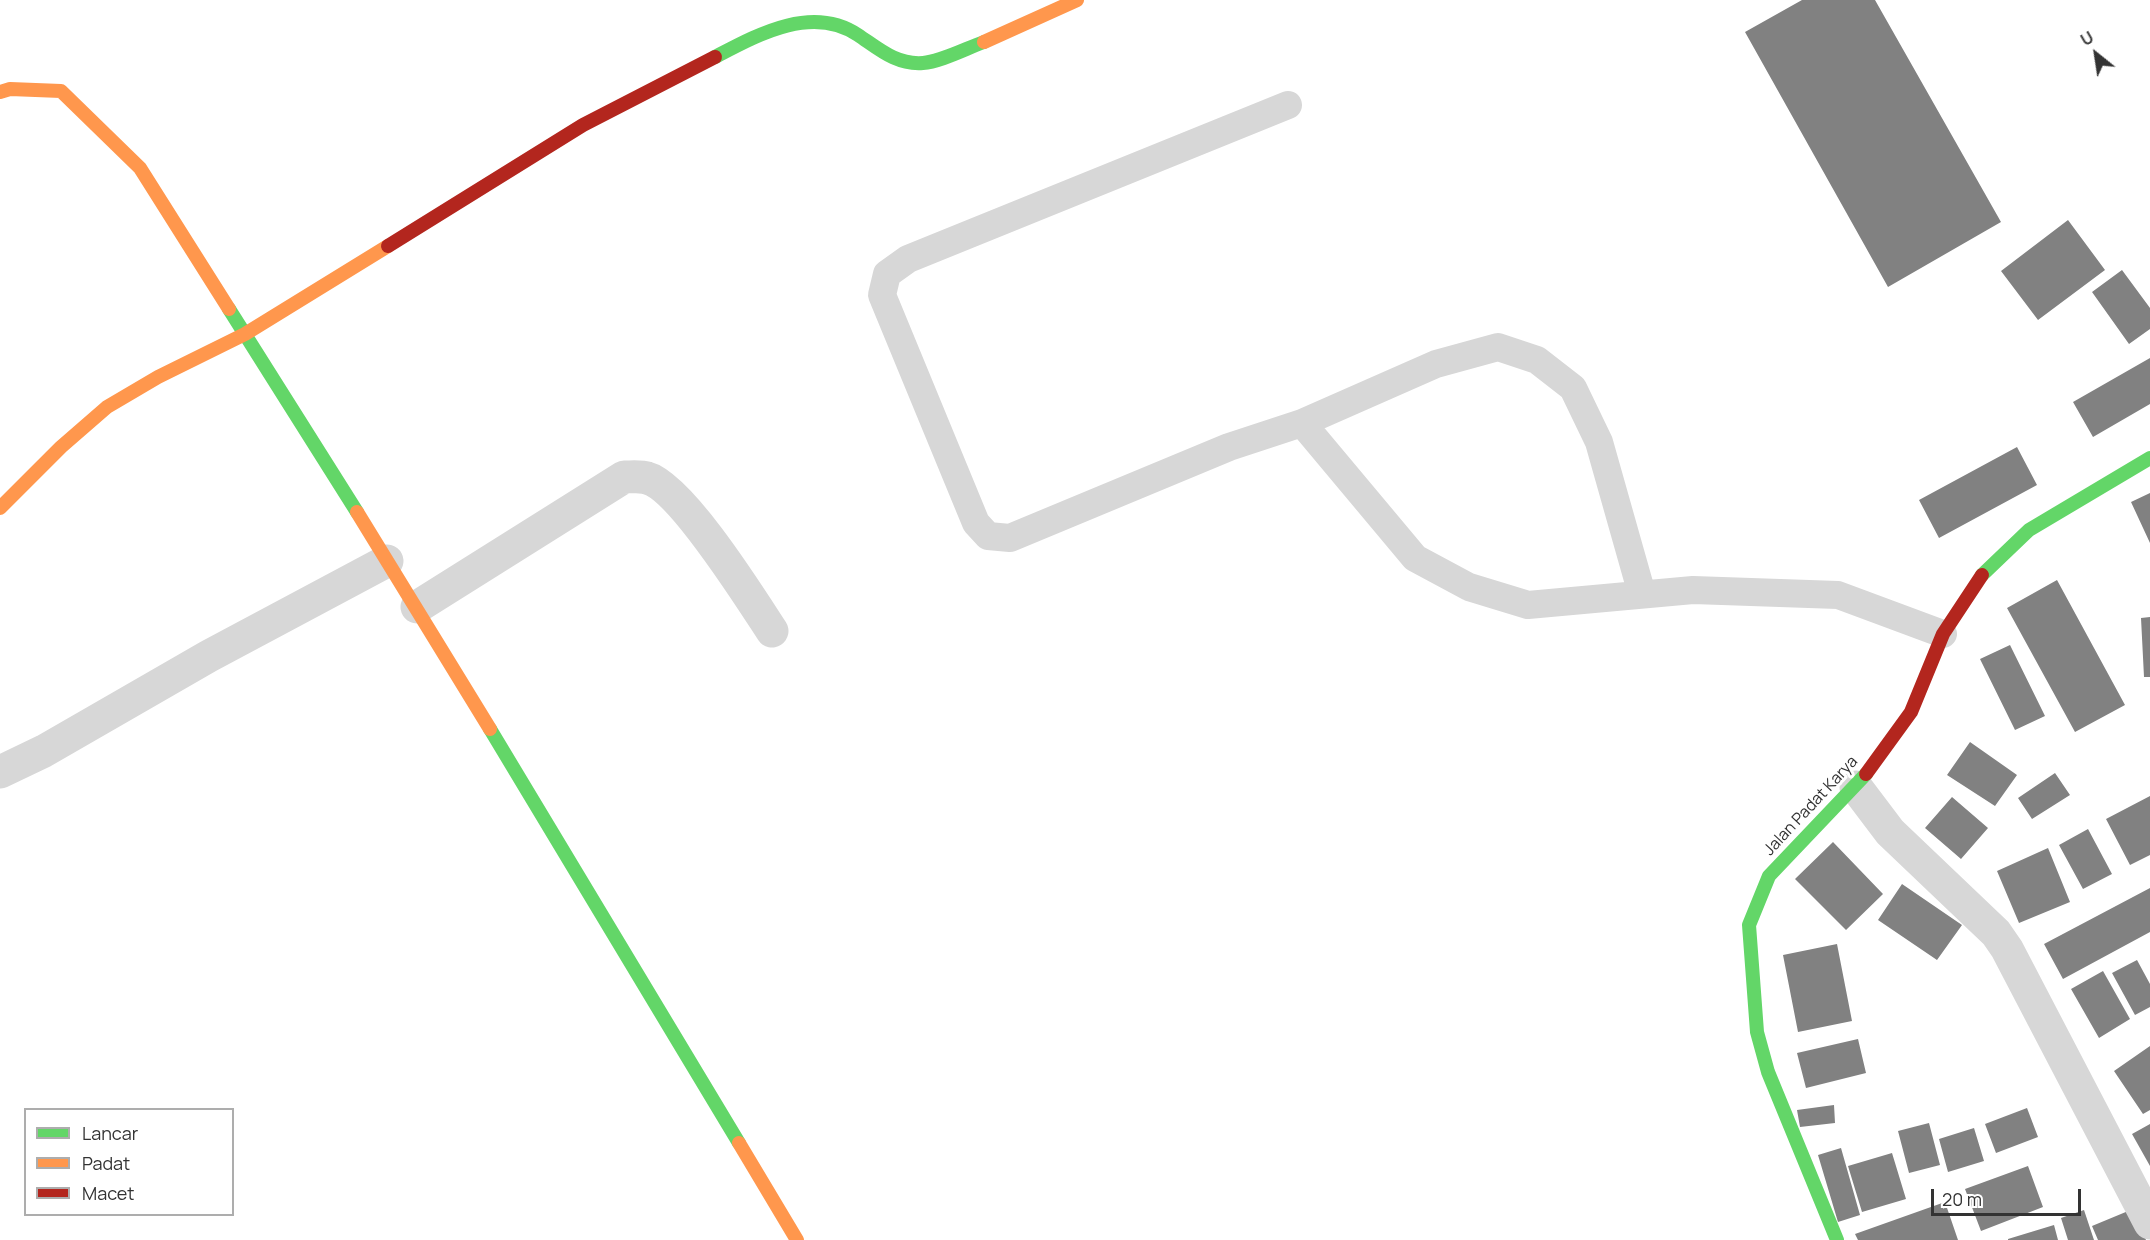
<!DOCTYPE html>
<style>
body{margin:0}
#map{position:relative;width:2150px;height:1240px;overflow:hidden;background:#fff;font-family:Manrope,sans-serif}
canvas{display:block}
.legend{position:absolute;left:24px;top:1108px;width:210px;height:108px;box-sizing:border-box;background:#fff;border:2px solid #adadad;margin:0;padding:8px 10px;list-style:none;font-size:18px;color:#333}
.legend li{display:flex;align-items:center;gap:12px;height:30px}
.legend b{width:30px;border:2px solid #adadad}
.north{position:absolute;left:2066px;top:24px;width:60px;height:60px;-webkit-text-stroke:4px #fff;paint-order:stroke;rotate:330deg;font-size:16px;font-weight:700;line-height:24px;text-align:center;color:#333}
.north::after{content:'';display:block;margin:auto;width:21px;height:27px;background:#333;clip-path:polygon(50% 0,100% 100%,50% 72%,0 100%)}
.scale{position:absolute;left:1931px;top:1189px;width:150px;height:27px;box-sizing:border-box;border:3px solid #333;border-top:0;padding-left:8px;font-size:18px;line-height:21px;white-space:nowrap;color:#333;-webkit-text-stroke:4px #fff;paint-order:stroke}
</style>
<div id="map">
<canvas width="2150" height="1240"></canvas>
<ul class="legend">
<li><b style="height:8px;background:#63d668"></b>Lancar</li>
<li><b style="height:8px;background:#ff974d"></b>Padat</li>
<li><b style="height:8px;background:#b3261e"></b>Macet</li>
</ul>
<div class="north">U</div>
<div class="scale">20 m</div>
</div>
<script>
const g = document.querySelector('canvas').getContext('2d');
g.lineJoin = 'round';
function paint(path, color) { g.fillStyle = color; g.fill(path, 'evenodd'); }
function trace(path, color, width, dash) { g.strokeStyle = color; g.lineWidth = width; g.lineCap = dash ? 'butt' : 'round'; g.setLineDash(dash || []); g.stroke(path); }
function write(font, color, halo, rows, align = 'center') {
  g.font = font + ' Manrope,sans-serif'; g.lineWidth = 6; g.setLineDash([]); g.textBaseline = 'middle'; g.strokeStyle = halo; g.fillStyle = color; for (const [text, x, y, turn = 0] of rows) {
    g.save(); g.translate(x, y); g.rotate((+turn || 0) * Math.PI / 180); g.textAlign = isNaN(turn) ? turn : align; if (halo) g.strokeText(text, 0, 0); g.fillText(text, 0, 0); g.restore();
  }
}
const building = new Path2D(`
 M 1802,0 L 1875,0 L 2001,222 L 1888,287 L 1745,32 Z
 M 2068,220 L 2105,270 L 2038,320 L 2001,271 Z
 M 2122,270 L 2150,308 L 2150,329 L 2129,344 L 2092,292 Z
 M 2150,358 L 2150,404 L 2093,437 L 2073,402 Z
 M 2017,447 L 2037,485 L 1939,538 L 1919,500 Z
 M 2150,493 L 2150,543 L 2131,502 Z
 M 2057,580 L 2125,705 L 2075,732 L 2007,608 Z
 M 2150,617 L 2150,677 L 2144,677 L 2141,618 Z
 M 2010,645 L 2045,716 L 2015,730 L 1980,659 Z
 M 1970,742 L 2017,775 L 1995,806 L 1947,775 Z
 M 2055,773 L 2070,795 L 2032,819 L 2018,798 Z
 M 2150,796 L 2150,855 L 2130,865 L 2106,819 Z
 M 1952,797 L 1988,828 L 1961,859 L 1925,828 Z
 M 2088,829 L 2112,874 L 2083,889 L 2059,845 Z
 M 1833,842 L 1883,894 L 1846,930 L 1795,879 Z
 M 2048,848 L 2070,902 L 2019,923 L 1997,871 Z
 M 1902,884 L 1962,925 L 1937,960 L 1878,920 Z
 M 2150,888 L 2150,932 L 2063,979 L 2044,944 Z
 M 1837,944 L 1852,1021 L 1798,1032 L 1783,955 Z
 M 2137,960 L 2150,984 L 2150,1007 L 2135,1015 L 2112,973 Z
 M 2103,971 L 2130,1019 L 2099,1038 L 2071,989 Z
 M 1858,1039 L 1866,1073 L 1806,1088 L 1797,1053 Z
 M 2150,1046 L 2150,1110 L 2143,1114 L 2114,1071 Z
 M 1834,1105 L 1835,1123 L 1800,1127 L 1797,1110 Z
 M 2027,1108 L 2038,1137 L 1996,1153 L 1985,1124 Z
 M 1929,1123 L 1940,1165 L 1909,1173 L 1898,1131 Z
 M 2150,1124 L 2150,1166 L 2132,1134 Z
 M 1974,1128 L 1984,1161 L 1948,1172 L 1939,1139 Z
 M 1841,1148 L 1860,1215 L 1838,1222 L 1818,1155 Z
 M 1892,1153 L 1906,1199 L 1862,1212 L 1848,1166 Z
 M 2028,1166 L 2043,1207 L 1981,1231 L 1965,1189 Z
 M 1945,1202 L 1958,1240 L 1858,1240 L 1855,1234 Z
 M 2133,1209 L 2146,1240 L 2098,1240 L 2092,1226 Z
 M 2084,1210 L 2094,1240 L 2068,1240 L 2061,1218 Z
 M 2054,1225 L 2058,1240 L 2008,1240 L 2008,1239 Z`);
const lane = new Path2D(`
 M 1288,105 L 908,259 L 887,274 L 882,295 L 976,523 L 988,536 L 1010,538 L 1229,447 L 1302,423 L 1415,558 L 1469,587 L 1528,605 L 1693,590 L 1838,595 L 1943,634
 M 1302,423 L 1436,364 L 1498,347 L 1537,360 L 1573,388 L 1599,442 L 1642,594`);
const street = new Path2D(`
 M 417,607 L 624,477 C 631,477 641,476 647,478 C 681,487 751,599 772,631
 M 0,772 L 44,751 L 209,656 L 387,561
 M 1856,787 L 1890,832 L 1996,933 L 2007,949 L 2150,1223`);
const fast = new Path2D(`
 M 715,57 C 757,35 812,4 858,35 C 879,49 896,65 923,63 C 940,62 967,48 984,42
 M 229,309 L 357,512
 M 1982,575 L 2029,530 L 2150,458
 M 490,729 L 739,1143
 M 1837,1240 L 1768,1072 L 1757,1032 L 1749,925 L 1769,876 L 1866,774`);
const slow = new Path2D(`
 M 984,42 L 1077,0
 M 0,92 L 10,89 L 61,91 L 140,168 L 229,309
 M 0,508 L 61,447 L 107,407 L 158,377 L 245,334 L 388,246
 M 357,512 L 490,729
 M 739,1143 L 797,1240`);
const jam = new Path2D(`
 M 388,246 L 583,125 L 715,57
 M 1866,774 L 1911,712 L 1943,634 L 1982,575`);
const streetNames = [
 ["Jalan Padat Karya",1811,806,-47]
];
paint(building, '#818181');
trace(lane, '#d7d7d7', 28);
trace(street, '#d7d7d7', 33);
trace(fast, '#63d668', 14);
trace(slow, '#ff974d', 14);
trace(jam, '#b3261e', 14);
write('16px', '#333', '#fff', streetNames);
</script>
